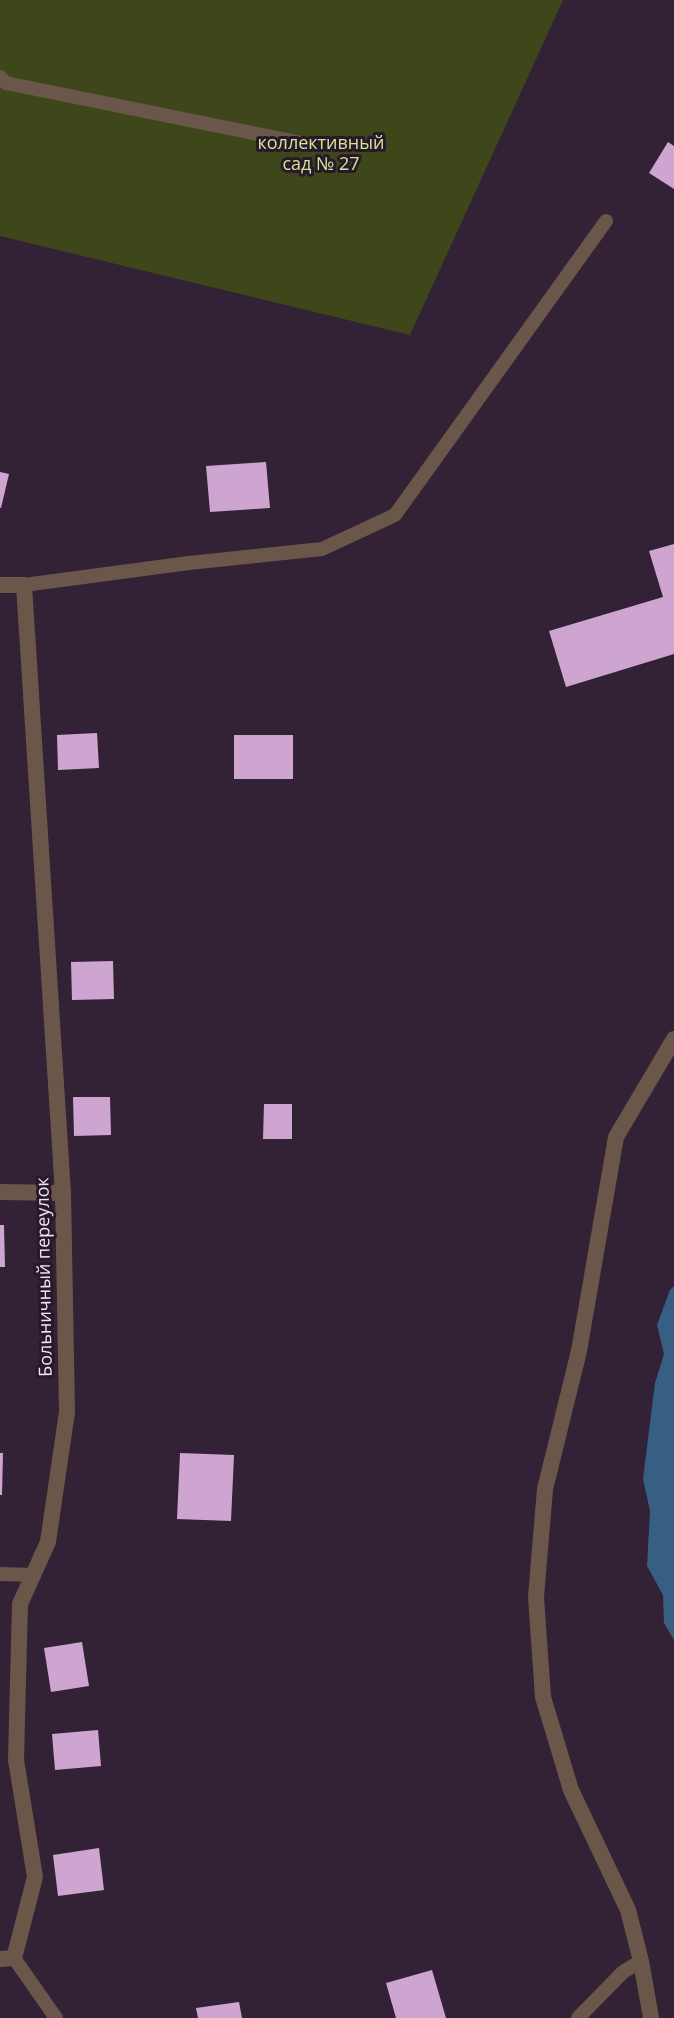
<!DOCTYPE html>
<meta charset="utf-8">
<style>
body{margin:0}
canvas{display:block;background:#332135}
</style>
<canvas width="674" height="2018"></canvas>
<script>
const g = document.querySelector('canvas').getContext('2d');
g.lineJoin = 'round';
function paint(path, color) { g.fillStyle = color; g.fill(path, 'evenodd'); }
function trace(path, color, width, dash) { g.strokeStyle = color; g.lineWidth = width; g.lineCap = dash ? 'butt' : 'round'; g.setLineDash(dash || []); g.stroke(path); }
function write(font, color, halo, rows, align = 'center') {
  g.font = font + ' "Open Sans",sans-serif'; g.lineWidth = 6; g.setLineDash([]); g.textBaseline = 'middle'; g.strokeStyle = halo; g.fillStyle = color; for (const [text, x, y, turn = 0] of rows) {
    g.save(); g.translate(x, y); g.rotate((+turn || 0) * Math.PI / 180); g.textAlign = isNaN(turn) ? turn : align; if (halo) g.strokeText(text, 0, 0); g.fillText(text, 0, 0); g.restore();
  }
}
const green = new Path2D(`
 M 0,0 L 563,0 L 410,335 L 0,236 Z`);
const water = new Path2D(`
 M 674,1286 L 674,1640 L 664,1623 L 663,1595 L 647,1566 L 650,1511 L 643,1479 L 655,1383 L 664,1354 L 657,1325 L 670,1290 Z`);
const building = new Path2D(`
 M 668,142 L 674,146 L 674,189 L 649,173 Z
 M 266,462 L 270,508 L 210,512 L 206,466 Z
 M 0,472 L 9,474 L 1,508 L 0,508 Z
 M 674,544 L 674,654 L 566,687 L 549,631 L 663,597 L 649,551 Z
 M 97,733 L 99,768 L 58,770 L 57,735 Z
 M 234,735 L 293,735 L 293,779 L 234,779 Z
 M 113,961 L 114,999 L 72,1000 L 71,962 Z
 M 73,1097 L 110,1097 L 111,1135 L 74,1136 Z
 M 264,1104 L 292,1104 L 292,1139 L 263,1139 Z
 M 0,1225 L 4,1225 L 5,1267 L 0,1267 Z
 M 0,1453 L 3,1453 L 2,1495 L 0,1495 Z
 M 180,1453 L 234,1455 L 231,1521 L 177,1519 Z
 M 82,1642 L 89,1686 L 51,1692 L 44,1648 Z
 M 98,1730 L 101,1766 L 55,1770 L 52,1734 Z
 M 99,1848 L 104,1890 L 58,1896 L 53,1855 Z
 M 432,1970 L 446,2018 L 396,2018 L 386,1983 Z
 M 239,2002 L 242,2018 L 198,2018 L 196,2008 Z`);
const service = new Path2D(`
 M 0,77 L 6,83 L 307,144
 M 24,585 L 189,563 L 322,549 L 395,515 L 606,221
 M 0,1574 L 33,1575
 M 14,1958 L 56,2018
 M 578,2018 L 623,1972 L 641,1961`);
const minor = new Path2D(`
 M 0,585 L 24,585 L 63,1193 L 67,1412 L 48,1542 L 20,1604 L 16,1760 L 35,1877 L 14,1958 L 0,1959
 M 0,1192 L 63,1193
 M 651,2018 L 641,1961 L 628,1910 L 571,1790 L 543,1697 L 536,1597 L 545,1489 L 579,1351 L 616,1137 L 674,1039`);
const parkNames = [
 ["коллективный",321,144],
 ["сад № 27",321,165]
];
const streetNames = [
 ["Больничный переулок",45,1277,-91]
];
paint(green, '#3d471a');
paint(water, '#365f83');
paint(building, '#cea5d1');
trace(service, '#6a5749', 14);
trace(minor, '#6a5749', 16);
write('18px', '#d0e595', '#29172a', parkNames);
write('18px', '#f3e6f3', '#29172a', streetNames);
</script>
